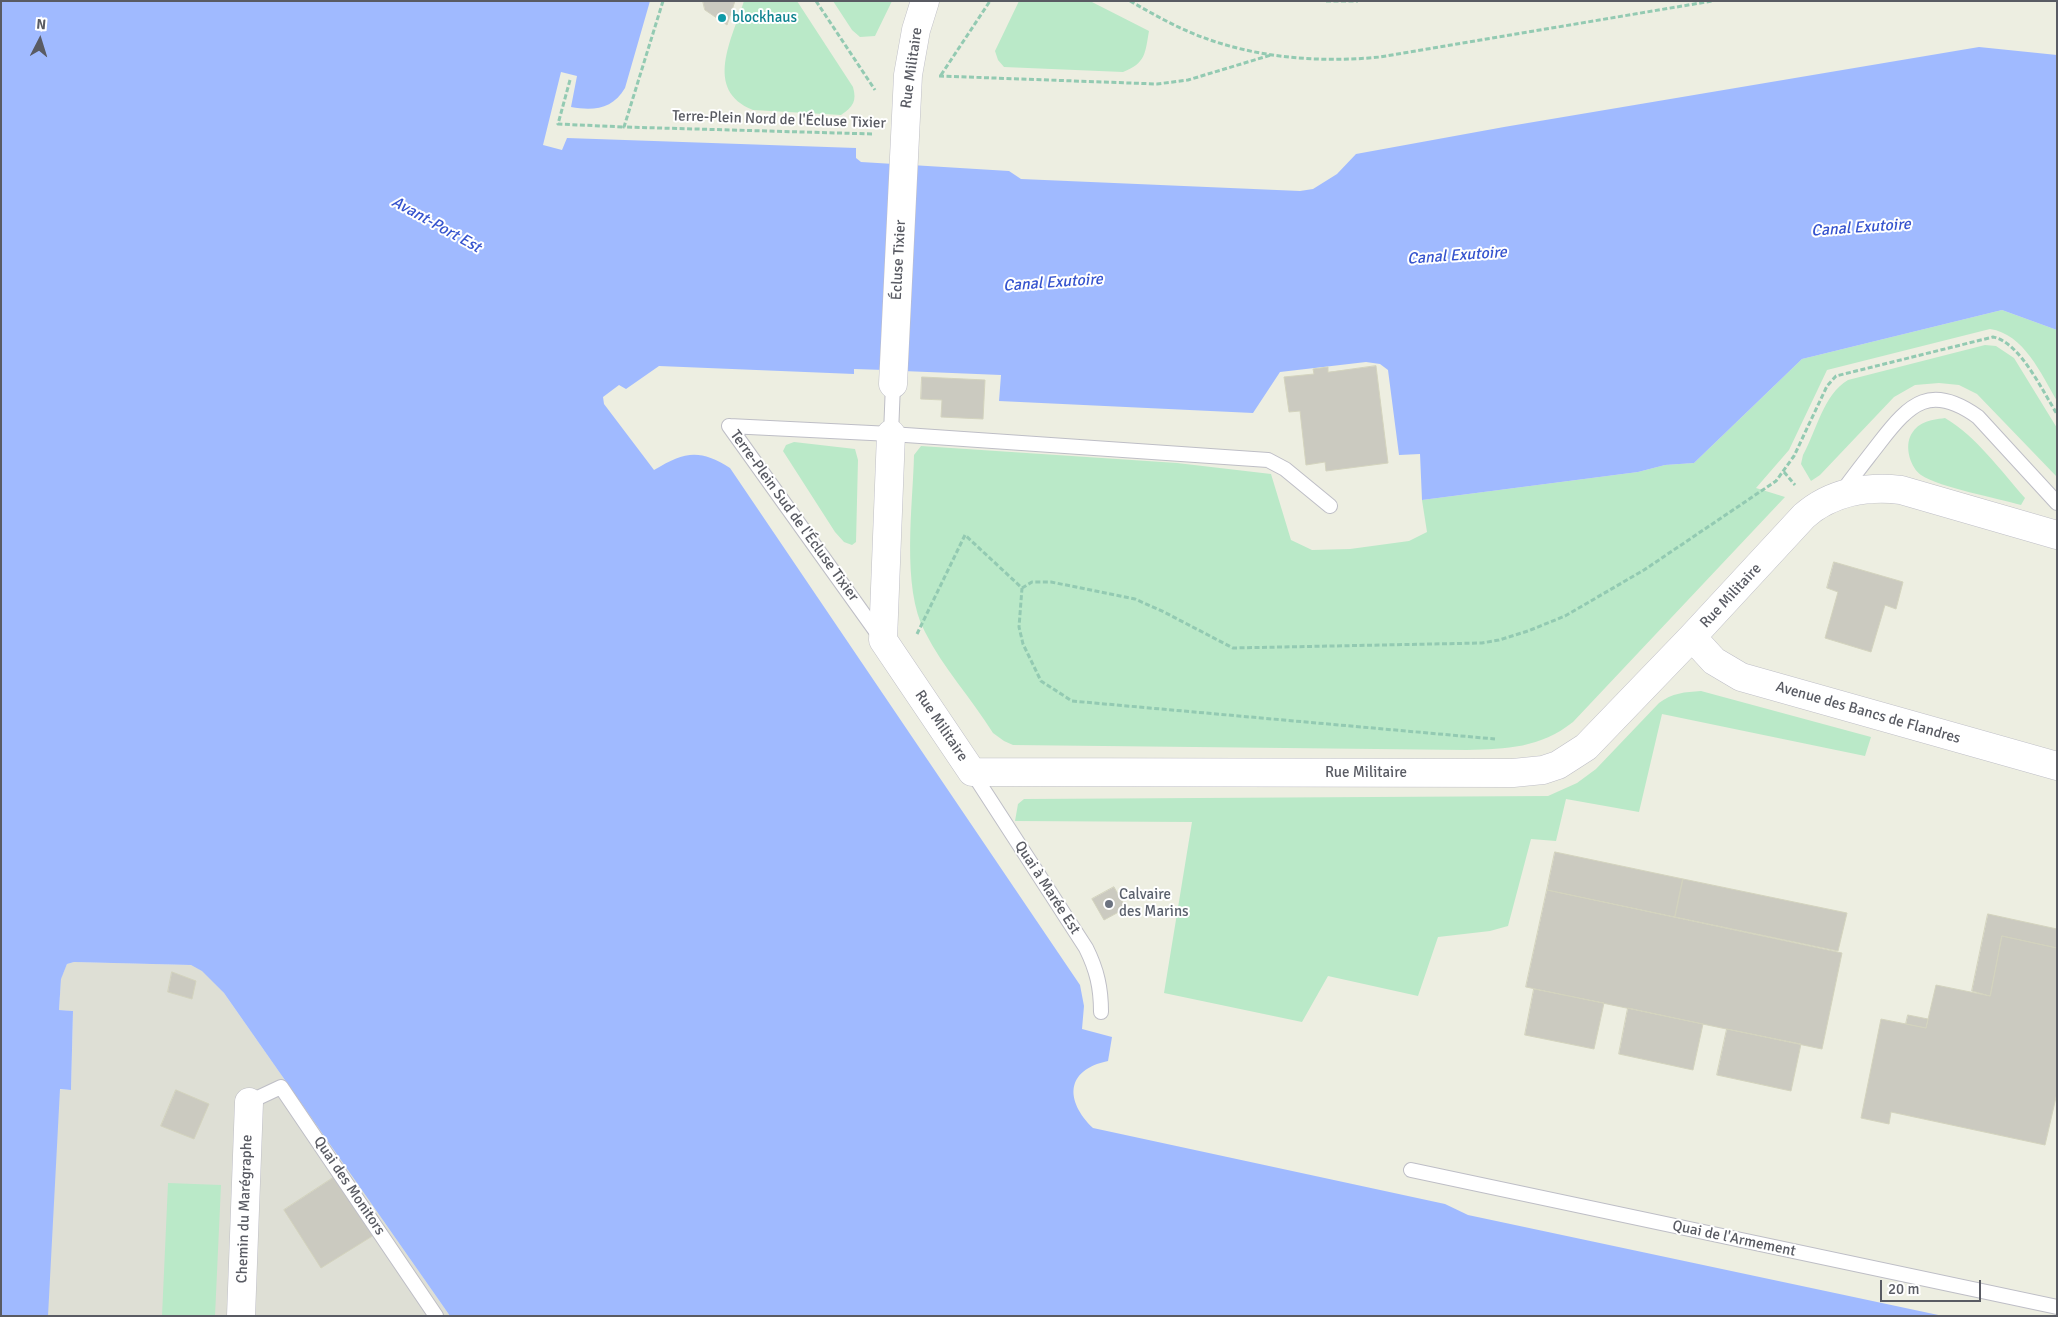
<!DOCTYPE html>
<meta charset="utf-8">
<style>
body{margin:0}
#map{position:relative;width:2058px;height:1317px;overflow:hidden;background:#edeee1;font-family:Signika,sans-serif}
canvas{display:block}
.frame{position:absolute;inset:0;border:2px solid #595b63;pointer-events:none}
.north{position:absolute;left:15px;top:15px;width:50px;height:50px;-webkit-text-stroke:4px #fff;paint-order:stroke;rotate:5deg;font-size:14px;font-weight:700;line-height:20px;text-align:center;color:#595b63}
.north::after{content:'';display:block;margin:auto;width:18px;height:22px;background:#595b63;clip-path:polygon(50% 0,100% 100%,50% 72%,0 100%)}
.scale{position:absolute;left:1880px;top:1280px;width:101px;height:22px;box-sizing:border-box;border:2px solid #595b63;border-top:0;padding-left:6px;font-size:15px;line-height:18px;white-space:nowrap;color:#595b63;-webkit-text-stroke:4px #fff;paint-order:stroke}
</style>
<div id="map">
<canvas width="2058" height="1317"></canvas>
<div class="frame"></div>
<div class="north">N</div>
<div class="scale">20 m</div>
</div>
<script>
const g = document.querySelector('canvas').getContext('2d');
g.lineJoin = 'round';
function paint(path, color) { g.fillStyle = color; g.fill(path, 'evenodd'); }
function trace(path, color, width, dash) { g.strokeStyle = color; g.lineWidth = width; g.lineCap = dash ? 'butt' : 'round'; g.setLineDash(dash || []); g.stroke(path); }
function write(font, color, halo, rows, align = 'center') {
  g.font = font + ' Signika,sans-serif'; g.lineWidth = 4; g.setLineDash([]); g.textBaseline = 'middle'; g.strokeStyle = halo; g.fillStyle = color; for (const [text, x, y, turn = 0] of rows) {
    g.save(); g.translate(x, y); g.rotate((+turn || 0) * Math.PI / 180); g.textAlign = isNaN(turn) ? turn : align; if (halo) g.strokeText(text, 0, 0); g.fillText(text, 0, 0); g.restore();
  }
}
const industrial = new Path2D(`
 M 74,962 L 191,965 L 202,970 L 224,993 L 450,1316 L 1,1316 L 1,1086 L 71,1090 L 73,1011 L 59,1010 L 61,978 L 67,964 Z`);
const green = new Path2D(`
 M 744,1 L 797,1 L 853,87 C 857,101 853,107 841,115 L 753,110 C 703,90 732,39 744,1 Z
 M 833,1 L 892,1 L 875,36 L 860,37 L 852,30 Z
 M 1019,1 L 1090,1 L 1149,31 C 1145,53 1146,63 1123,72 L 1004,67 L 998,60 L 995,51 Z
 M 2002,310 L 2057,330 L 2057,401 C 2041,374 2024,334 1990,329 L 1827,370 L 1789,450 L 1756,488 L 1785,497 L 1573,722 C 1540,748 1507,749 1467,750 L 1013,745 L 1004,741 L 993,733 C 972,699 943,668 925,632 C 901,587 913,505 914,455 L 921,446 L 1177,463 L 1271,474 L 1291,540 L 1312,550 L 1350,549 L 1409,541 L 1427,532 L 1422,500 L 1638,472 L 1665,465 L 1694,463 L 1802,359 Z
 M 1985,345 L 1996,346 L 2014,358 L 2057,428 L 2057,477 L 1977,394 L 1959,385 L 1939,383 L 1915,385 L 1894,397 L 1820,475 L 1811,481 L 1801,464 L 1803,455 C 1817,430 1823,395 1848,380 Z
 M 1945,418 C 1977,437 2000,470 2025,498 L 2021,505 C 1997,498 1941,488 1921,475 C 1911,468 1905,449 1910,437 C 1917,422 1929,420 1945,418 Z
 M 794,442 L 855,449 L 858,460 L 856,542 L 852,545 L 844,542 L 835,532 L 783,451 L 786,445 Z
 M 1701,691 L 1871,737 L 1865,756 L 1662,714 L 1639,812 L 1566,799 L 1556,841 L 1531,839 L 1508,926 L 1490,931 L 1438,937 L 1418,996 L 1328,976 L 1302,1022 L 1164,993 L 1192,822 L 1015,821 L 1018,804 L 1024,799 L 1548,796 L 1577,783 L 1596,769 L 1659,703 C 1672,693 1685,692 1701,691 Z
 M 168,1183 L 221,1185 L 215,1316 L 162,1316 Z`);
const water = new Path2D(`
 M 1,1 L 650,1 L 625,88 C 613,109 594,111 571,107 L 577,76 L 561,72 L 543,145 L 562,150 L 567,138 L 856,148 L 856,158 L 861,162 L 894,164 L 885,370 L 854,369 L 854,374 L 659,366 L 626,389 L 619,385 L 603,397 L 604,404 L 654,470 C 684,452 699,448 730,468 L 1080,985 L 1084,1006 L 1082,1029 L 1112,1037 L 1108,1061 C 1065,1070 1065,1101 1093,1128 L 1445,1204 L 1468,1215 L 1943,1316 L 450,1316 L 224,993 L 202,971 L 191,965 L 74,962 L 67,964 L 61,979 L 59,1010 L 73,1011 L 71,1090 L 60,1089 L 48,1316 L 1,1316 Z
 M 1979,47 L 2057,55 L 2057,330 L 2002,310 L 1802,359 L 1694,463 L 1665,465 L 1638,472 L 1422,500 L 1420,454 L 1399,455 L 1388,370 L 1380,364 L 1366,362 L 1280,372 L 1253,413 L 999,401 L 1001,375 L 903,371 L 911,165 L 1009,171 L 1021,179 L 1300,191 L 1313,189 L 1337,174 L 1356,154 L 1504,127 Z`);
const building = new Path2D(`
 M 703,1 L 735,1 L 727,25 L 705,10 Z
 M 1376,366 L 1388,463 L 1326,471 L 1325,462 L 1306,465 L 1300,411 L 1289,412 L 1284,377 L 1314,374 L 1313,369 L 1328,367 L 1328,372 Z
 M 922,377 L 985,380 L 983,419 L 941,417 L 942,400 L 921,399 Z
 M 1834,562 L 1903,582 L 1896,609 L 1885,605 L 1871,652 L 1825,638 L 1838,592 L 1827,588 Z
 M 1555,852 L 1683,879 L 1675,917 L 1547,890 Z
 M 1683,879 L 1847,913 L 1838,951 L 1675,917 Z
 M 1114,887 L 1126,908 L 1104,920 L 1092,899 Z
 M 1547,890 L 1842,953 L 1822,1049 L 1526,987 Z
 M 1988,914 L 2057,929 L 2057,948 L 2002,936 L 1990,996 L 1972,991 Z
 M 2002,936 L 2057,948 L 2057,1093 L 2045,1145 L 1891,1112 L 1889,1124 L 1861,1118 L 1881,1019 L 1926,1028 L 1936,985 L 1990,996 Z
 M 172,972 L 196,981 L 192,999 L 168,992 Z
 M 1534,989 L 1604,1003 L 1594,1049 L 1525,1035 Z
 M 1628,1008 L 1703,1024 L 1693,1070 L 1619,1054 Z
 M 1908,1015 L 1928,1019 L 1926,1028 L 1906,1024 Z
 M 1727,1029 L 1801,1044 L 1791,1091 L 1717,1075 Z
 M 176,1090 L 209,1104 L 194,1139 L 161,1126 Z
 M 336,1176 L 374,1235 L 321,1268 L 284,1210 Z`);
const path = new Path2D(`
 M 663,1 L 624,127 L 874,134
 M 816,1 L 875,90
 M 1130,1 C 1153,14 1177,28 1202,37 C 1257,58 1321,63 1380,57 L 1712,1
 M 1326,1 L 1358,1
 M 941,75 L 990,1
 M 939,76 L 1157,84 L 1188,80 L 1271,55
 M 570,80 L 558,124 L 624,127
 M 1784,472 L 1795,485
 M 1022,588 L 1032,582 L 1051,582 L 1135,599 L 1164,612 L 1233,648 L 1482,643 L 1499,640 L 1528,631 L 1565,616 L 1644,570 L 1776,481 L 1794,456 L 1827,386 L 1836,376 L 1993,337 C 2020,342 2043,392 2057,414
 M 917,634 L 965,535 L 1022,588 L 1019,627 L 1023,644 L 1041,681 L 1072,701 L 1495,739`);
const lane = new Path2D(`
 M 729,426 L 891,434 L 1268,460 L 1285,469 L 1330,506
 M 729,426 L 880,637
 M 891,434 L 893,384
 M 1842,492 C 1854,475 1867,459 1880,442 C 1910,403 1931,383 1978,417 L 2057,503
 M 972,772 L 1086,948 C 1097,970 1101,988 1101,1012
 M 249,1102 L 281,1087 L 436,1316
 M 1411,1170 L 2057,1307`);
const street = new Path2D(`
 M 893,384 L 908,75 L 916,30 L 925,1
 M 891,434 L 883,640 L 972,772 L 1513,773 L 1543,770 L 1558,765 L 1586,747 L 1692,637 L 1804,516 C 1831,492 1867,486 1901,490 L 2057,535
 M 1692,637 L 1714,661 L 1741,677 L 2057,766
 M 241,1316 L 249,1102`);
const markers = [
 [722,18,5,"#0f9aa8"],
 [1109,904,5,"#6b7280"]
];
const cultureNames = [
 ["blockhaus",732,18]
];
const streetNames = [
 ["Rue Militaire",912,68,-82],
 ["Terre-Plein Nord de l'Écluse Tixier",779,120,2],
 ["Écluse Tixier",899,260,-87],
 ["Terre-Plein Sud de l'Écluse Tixier",794,516,54],
 ["Rue Militaire",1731,596,-47],
 ["Avenue des Bancs de Flandres",1868,713,16],
 ["Rue Militaire",941,726,56],
 ["Rue Militaire",1366,773],
 ["Quai à Marée Est",1047,888,57],
 ["Quai des Monitors",349,1186,56],
 ["Chemin du Marégraphe",245,1209,-88],
 ["Quai de l'Armement",1734,1239,12]
];
const worshipNames = [
 ["Calvaire",1119,895],
 ["des Marins",1119,912]
];
const waterNames = [
 ["Avant-Port Est",436,225,29],
 ["Canal Exutoire",1861,228,-4],
 ["Canal Exutoire",1457,256,-4],
 ["Canal Exutoire",1053,283,-4]
];
paint(industrial, '#dedfd5');
paint(green, '#bae9c8');
paint(water, '#a0baff');
paint(building, '#cbcac0');
trace(building, '#d3d3be', 1);
trace(lane, '#bebec6', 16);
trace(street, '#bebec6', 29);
trace(path, '#93cab2', 3, [5, 2.5]);
trace(lane, '#fff', 14);
trace(street, '#fff', 28);
for (const [x, y, r, color] of markers) { const dot = new Path2D(); dot.arc(x, y, r, 0, 2 * Math.PI); g.fillStyle = color; g.fill(dot); trace(dot, '#fff', 2); }
write('15px', '#0d838f', '#fff', cultureNames, 'left');
write('15px', '#595b63', '#fff', streetNames);
write('15px', '#5b616d', '#fff', worshipNames, 'left');
write('italic 16px', '#3654ce', '#fff', waterNames);
</script>
